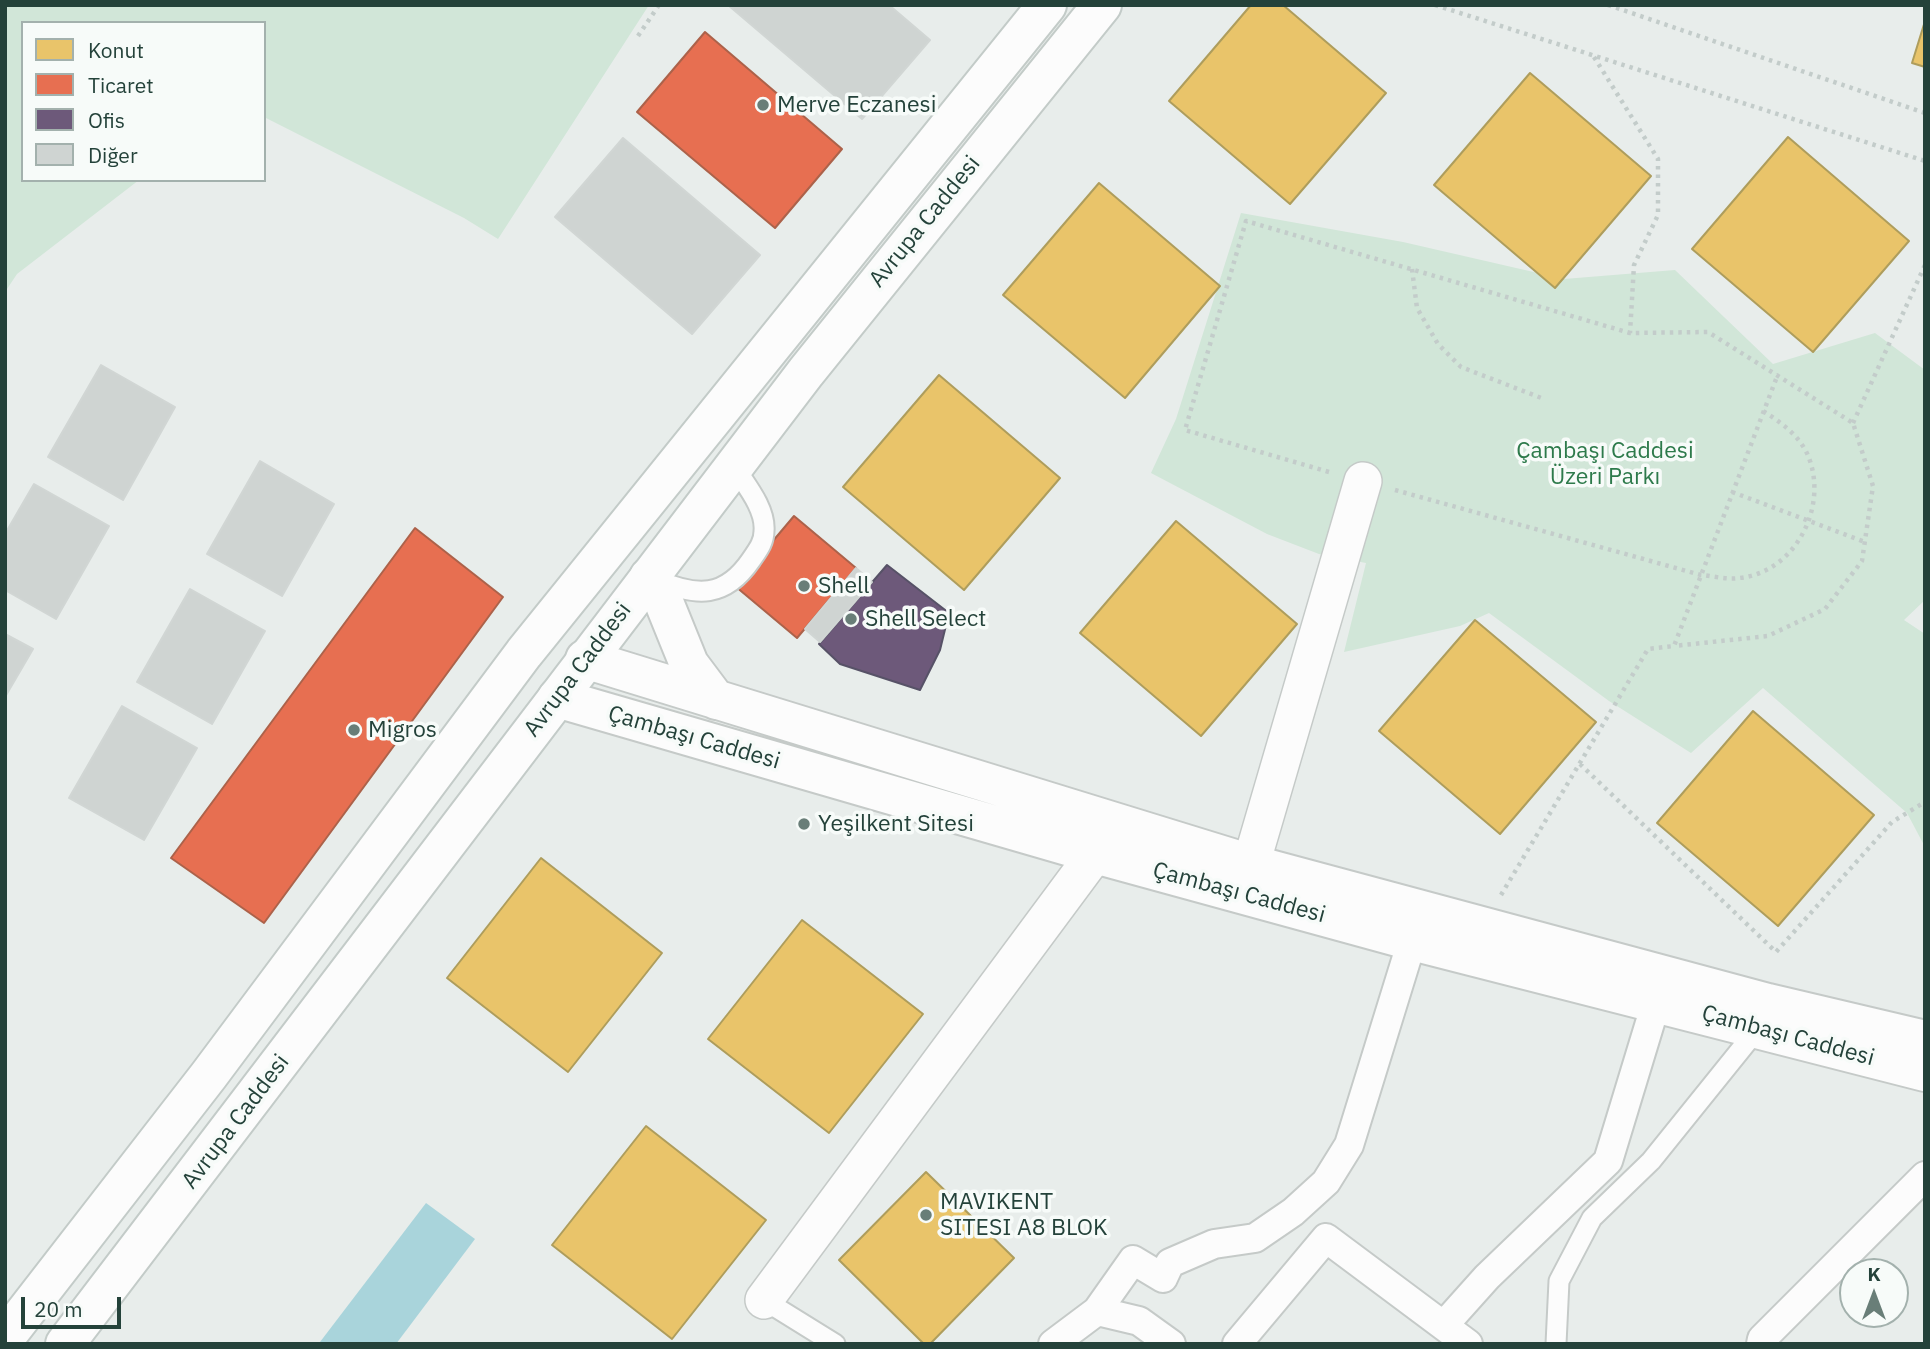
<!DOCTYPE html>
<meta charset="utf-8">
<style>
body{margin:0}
#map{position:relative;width:1930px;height:1349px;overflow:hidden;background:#e8edeb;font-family:"IBM Plex Sans",sans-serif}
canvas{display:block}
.frame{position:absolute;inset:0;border:7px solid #24423a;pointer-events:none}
.legend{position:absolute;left:21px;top:21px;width:245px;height:161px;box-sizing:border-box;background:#f7fbf9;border:2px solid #a3b1ad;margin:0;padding:9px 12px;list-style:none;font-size:21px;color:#24423a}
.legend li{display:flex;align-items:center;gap:14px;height:35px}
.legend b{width:35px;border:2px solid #a3b1ad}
.north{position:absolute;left:1839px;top:1258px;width:70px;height:70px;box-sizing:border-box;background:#f7fbf9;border:2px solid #a3b1ad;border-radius:50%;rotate:0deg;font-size:19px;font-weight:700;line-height:28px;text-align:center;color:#24423a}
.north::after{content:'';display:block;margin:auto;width:24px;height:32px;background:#697e78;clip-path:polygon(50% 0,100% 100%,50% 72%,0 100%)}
.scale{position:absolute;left:21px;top:1297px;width:100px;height:32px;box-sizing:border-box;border:4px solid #24423a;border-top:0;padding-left:9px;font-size:21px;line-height:24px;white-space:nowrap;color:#24423a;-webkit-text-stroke:5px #f7fbf9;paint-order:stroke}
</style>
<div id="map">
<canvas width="1930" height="1349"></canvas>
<div class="frame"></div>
<ul class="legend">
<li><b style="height:19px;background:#e9c46a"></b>Konut</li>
<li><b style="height:19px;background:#e76f51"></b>Ticaret</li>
<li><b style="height:19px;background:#6d597a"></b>Ofis</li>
<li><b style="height:19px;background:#cfd4d2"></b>Diğer</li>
</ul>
<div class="north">K</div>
<div class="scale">20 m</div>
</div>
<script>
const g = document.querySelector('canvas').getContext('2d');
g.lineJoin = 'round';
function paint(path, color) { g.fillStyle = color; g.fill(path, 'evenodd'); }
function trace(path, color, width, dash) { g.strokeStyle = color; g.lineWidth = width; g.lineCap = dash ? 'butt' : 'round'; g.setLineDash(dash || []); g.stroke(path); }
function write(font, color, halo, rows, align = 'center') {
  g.font = font + ' "IBM Plex Sans",sans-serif'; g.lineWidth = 7; g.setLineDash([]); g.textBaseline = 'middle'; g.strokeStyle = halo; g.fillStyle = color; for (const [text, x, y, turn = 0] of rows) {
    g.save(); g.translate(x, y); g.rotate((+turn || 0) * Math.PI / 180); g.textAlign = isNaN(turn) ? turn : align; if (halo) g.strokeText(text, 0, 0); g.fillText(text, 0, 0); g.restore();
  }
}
const green = new Path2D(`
 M 5,5 L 649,5 L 498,239 L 464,218 L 264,117 L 264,23 L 23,23 L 23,180 L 139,180 L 17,274 L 5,292 Z
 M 1241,213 L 1403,242 L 1564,279 L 1675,270 L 1773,364 L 1875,333 L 1925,370 L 1925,600 L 1904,620 L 1925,634 L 1925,847 L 1907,813 L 1763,688 L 1691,753 L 1609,701 L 1489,613 L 1460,626 L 1344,652 L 1366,563 L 1319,554 L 1267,534 L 1151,473 L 1176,419 Z`);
const water = new Path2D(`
 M 426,1203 L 475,1239 L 396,1344 L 322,1344 L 320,1342 Z`);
const homes = new Path2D(`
 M 1251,5 L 1283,5 L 1386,93 L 1290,204 L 1169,101 Z
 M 1925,21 L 1925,67 L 1912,63 Z
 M 1530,73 L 1651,176 L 1555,288 L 1434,185 Z
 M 1788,137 L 1909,241 L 1813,352 L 1692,249 Z
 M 1099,183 L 1220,286 L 1125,398 L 1003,295 Z
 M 939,375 L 1060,478 L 964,590 L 843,487 Z
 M 1176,521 L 1297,624 L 1201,736 L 1080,633 Z
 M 1475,620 L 1596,722 L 1500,834 L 1379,731 Z
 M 1753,711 L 1874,815 L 1778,926 L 1657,823 Z
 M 541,858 L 662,953 L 568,1072 L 447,978 Z
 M 802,920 L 923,1014 L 829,1133 L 708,1039 Z
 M 646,1126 L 766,1220 L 672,1339 L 552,1245 Z
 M 926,1172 L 1014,1258 L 930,1344 L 924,1344 L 839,1260 Z`);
const shops = new Path2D(`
 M 705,32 L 842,149 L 775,228 L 637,112 Z
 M 794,516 L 856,568 L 797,638 L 735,586 Z
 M 415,528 L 503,597 L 264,923 L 171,858 Z`);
const offices = new Path2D(`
 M 887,565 L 949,613 L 940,650 L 920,690 L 840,664 L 819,644 Z`);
const building = new Path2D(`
 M 728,5 L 889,5 L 930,40 L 862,119 Z
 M 623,138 L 760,255 L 692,334 L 555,217 Z
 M 101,365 L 175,407 L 123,500 L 48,457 Z
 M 260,461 L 334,504 L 282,596 L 207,554 Z
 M 34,484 L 109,526 L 56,619 L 5,590 L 5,534 Z
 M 856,568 L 872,582 L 820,642 L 805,629 Z
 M 190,589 L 265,631 L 212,724 L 137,682 Z
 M 5,634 L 33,649 L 5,697 Z
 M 122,706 L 197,748 L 144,840 L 69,798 Z`);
const path = new Path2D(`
 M 1435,5 L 1925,161
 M 1608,5 L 1925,113
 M 638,36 L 659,5
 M 1594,57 L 1658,159 L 1658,215 L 1634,265 L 1630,333
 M 1412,269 L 1417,308 L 1438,344 L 1461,367 L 1544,399
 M 1853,423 L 1925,265
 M 1329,472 L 1185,430 L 1246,221 L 1630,333 L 1708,332 L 1853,423 L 1873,486 L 1862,561 L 1825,609 L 1768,636 L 1674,646
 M 1395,490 L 1701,575 C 1713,576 1727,580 1739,578 C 1793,573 1827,511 1810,461 C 1803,438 1782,423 1763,411
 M 1732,492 L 1865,542
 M 1580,764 L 1776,952 L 1892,822 L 1925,802
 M 1501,895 L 1648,649 L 1674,646 L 1778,374`);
const service = new Path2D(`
 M 657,580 C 697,597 725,598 751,560 C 757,551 764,543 764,531 C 766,509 746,485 735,468
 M 764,1300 L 835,1344
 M 1556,1344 L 1559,1281 L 1592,1218 L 1651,1161 L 1759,1027`);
const pedestrian = new Path2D(`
 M 1097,1311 L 1133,1260 L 1163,1278 L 1170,1263 L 1214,1244 L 1255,1238 L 1293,1212 L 1326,1182 L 1349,1145 L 1412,941
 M 1444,1325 L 1487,1277 L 1608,1161 L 1656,1003
 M 1053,1344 L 1097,1311 L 1139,1321 L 1171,1344
 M 1237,1344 L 1326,1238 L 1468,1344
 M 1761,1344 L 1762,1339 L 1925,1176`);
const minor = new Path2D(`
 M 1251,864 L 1363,481
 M 764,1300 L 1095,854`);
const tertiary = new Path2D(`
 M 649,577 L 659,590 L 689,664 L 716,700
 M 585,659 L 1251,864 L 1768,1003 L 1925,1040
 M 557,698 L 1095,854 L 1412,941 L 1925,1072`);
const secondary = new Path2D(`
 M 5,1338 L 209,1075 L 524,653 L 1047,5
 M 65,1344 L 806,372 L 1102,5`);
const markers = [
 [763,105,7,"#697e78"],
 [804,586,7,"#697e78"],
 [851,619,7,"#697e78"],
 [354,730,7,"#697e78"],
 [804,824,7,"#697e78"],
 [926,1215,7,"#697e78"]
];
const poiNames = [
 ["Merve Eczanesi",777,105],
 ["Shell",818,586],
 ["Shell Select",865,619],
 ["Migros",368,730],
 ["Yeşilkent Sitesi",818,824],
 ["MAVIKENT",940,1202],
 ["SITESI A8 BLOK",940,1228]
];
const streetNames = [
 ["Avrupa Caddesi",925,222,-51],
 ["Avrupa Caddesi",578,670,-53],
 ["Çambaşı Caddesi",694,738,16],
 ["Çambaşı Caddesi",1239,893,15],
 ["Çambaşı Caddesi",1788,1036,15],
 ["Avrupa Caddesi",236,1122,-53]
];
const parkNames = [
 ["Çambaşı Caddesi",1605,451],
 ["Üzeri Parkı",1605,477]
];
paint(green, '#d1e6d8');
paint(water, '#a9d4db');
paint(homes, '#e9c46a');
trace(homes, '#ae9d5c', 2);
paint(shops, '#e76f51');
trace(shops, '#ac624a', 2);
paint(offices, '#6d597a');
trace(offices, '#575267', 2);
paint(building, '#cfd4d2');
trace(building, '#d1d6d4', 2);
trace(service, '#c5cac8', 23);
trace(pedestrian, '#c5cac8', 32);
trace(minor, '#c5cac8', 40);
trace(tertiary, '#c5cac8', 42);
trace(secondary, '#c3cbc8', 42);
trace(path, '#c3ccca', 4.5, [3.5, 5]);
trace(service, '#fcfcfc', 19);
trace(pedestrian, '#fcfcfc', 28);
trace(minor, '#fcfcfc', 37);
trace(tertiary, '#fcfcfc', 38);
trace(secondary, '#fcfcfc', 38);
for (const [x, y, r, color] of markers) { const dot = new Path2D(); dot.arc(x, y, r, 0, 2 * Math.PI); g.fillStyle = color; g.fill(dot); trace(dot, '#f7fbf9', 2.5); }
write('23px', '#24423a', '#f7fbf9', poiNames, 'left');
write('23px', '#24423a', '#f7fbf9', streetNames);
write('23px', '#2d7a4b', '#f7fbf9', parkNames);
</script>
